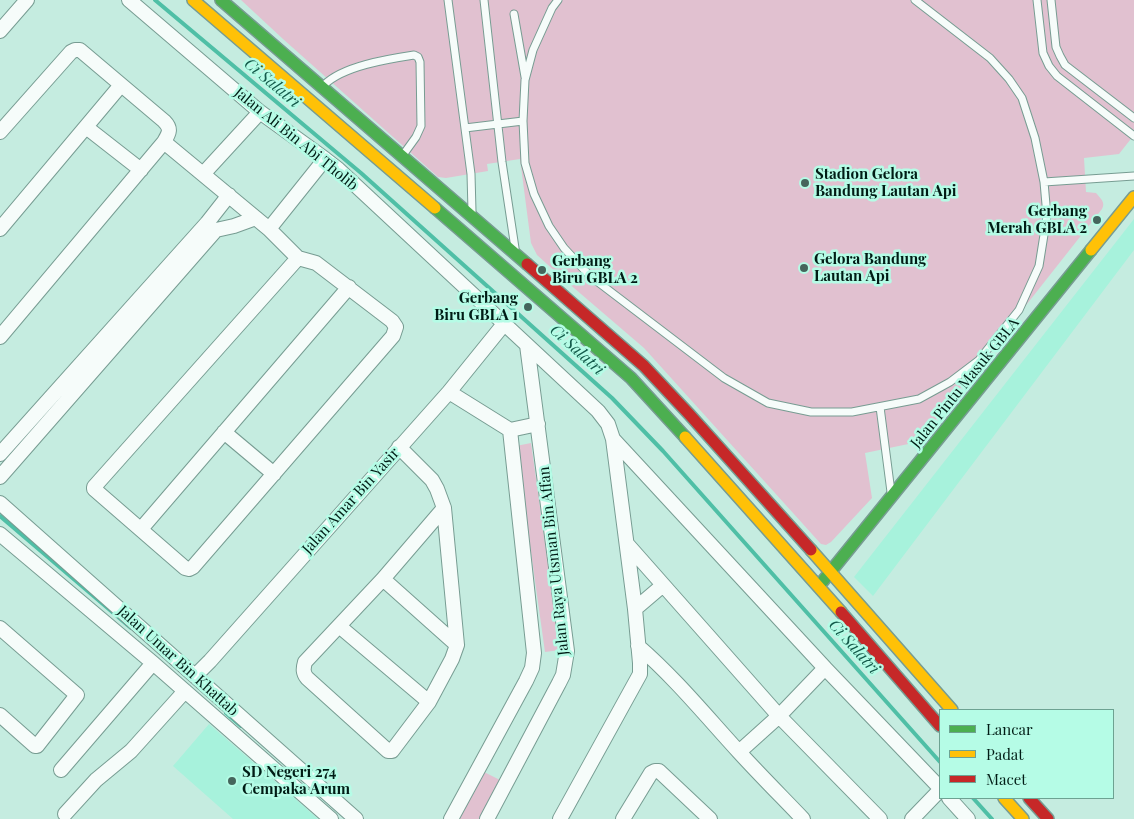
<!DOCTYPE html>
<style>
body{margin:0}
#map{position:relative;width:1134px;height:819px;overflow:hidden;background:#c5ece0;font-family:"Playfair Display",serif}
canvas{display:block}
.legend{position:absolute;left:939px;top:709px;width:175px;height:90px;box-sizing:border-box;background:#b5fce6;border:1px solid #6da292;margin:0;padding:6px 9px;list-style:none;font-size:15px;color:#001c15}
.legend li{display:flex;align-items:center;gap:10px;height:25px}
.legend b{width:25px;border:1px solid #6da292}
</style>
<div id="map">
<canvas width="1134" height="819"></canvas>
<ul class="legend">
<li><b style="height:6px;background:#4caf50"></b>Lancar</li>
<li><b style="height:6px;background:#ffc107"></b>Padat</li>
<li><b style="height:6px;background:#c62828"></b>Macet</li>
</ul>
</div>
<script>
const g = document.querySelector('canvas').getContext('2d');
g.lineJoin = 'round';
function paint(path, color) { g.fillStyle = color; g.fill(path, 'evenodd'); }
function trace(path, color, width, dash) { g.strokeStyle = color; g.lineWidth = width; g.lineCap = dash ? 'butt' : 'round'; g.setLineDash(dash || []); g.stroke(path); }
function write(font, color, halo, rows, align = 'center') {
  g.font = font + ' "Playfair Display",serif'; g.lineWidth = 5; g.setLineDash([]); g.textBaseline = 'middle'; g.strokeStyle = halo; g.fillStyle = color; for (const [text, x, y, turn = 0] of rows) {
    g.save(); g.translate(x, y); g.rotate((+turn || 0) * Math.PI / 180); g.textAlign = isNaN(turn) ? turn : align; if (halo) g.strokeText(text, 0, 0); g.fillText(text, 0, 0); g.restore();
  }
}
const built = new Path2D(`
 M 1134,219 L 1134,250 L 873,596 L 854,577 Z
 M 209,724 L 291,795 L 318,819 L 233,819 L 173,766 Z`);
const green = new Path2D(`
 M 241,0 L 1134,0 L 1134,135 L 1119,154 L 1084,158 L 1086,192 L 1096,193 C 1100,198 1106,202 1102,209 L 918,442 L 865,453 L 872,498 L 831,542 L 826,545 L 821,544 L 644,348 L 567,282 L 537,255 L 531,243 L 520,159 L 487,164 L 488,171 L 446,178 L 438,177 L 283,39 Z
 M 531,443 L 560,650 L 545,652 L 516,446 Z
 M 484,772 L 500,780 L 479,819 L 459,819 Z`);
const stream = new Path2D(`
 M 155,0 L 361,173 L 612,398 L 663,451 L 940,762
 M 0,516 L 131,628
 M 226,713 L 241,726
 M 973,798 L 992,819`);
const lane = new Path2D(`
 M 448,0 L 471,174 L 472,211
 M 484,0 L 502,162 L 515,248
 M 558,0 L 552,8 L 533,50 L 525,80 L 523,121 L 525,163 L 534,194 L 549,226 L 564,248 L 590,276 L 724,378 L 768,403 L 811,412 L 852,412 L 919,399 L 950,382 L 979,360 L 1019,310 L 1039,266 L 1047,216 L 1044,182 L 1035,138 L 1022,98 L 1009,79 L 990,58 L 915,0
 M 1037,0 L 1043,53 L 1049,66 L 1057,76 L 1134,136
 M 1051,0 L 1056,47 L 1060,56 L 1065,65 L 1134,118
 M 514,14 L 525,77
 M 324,85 C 343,66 388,59 414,55 L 418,57 L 420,62 L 421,126 L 416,137 L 403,155
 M 465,128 L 523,121
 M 1044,182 L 1134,176
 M 880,407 L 891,492`);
const street = new Path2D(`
 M 129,0 L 260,112 L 325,159 L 338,169 L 598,411 L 608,424 L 613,439 L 825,668
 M 0,31 L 27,0
 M 86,127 L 141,170
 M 0,132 L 71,52 L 75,50 L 80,50 L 164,121 C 172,129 169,133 164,142 L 0,337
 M 164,142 L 269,229 L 298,258 L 316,263 L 392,321 L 396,327 L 393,336 L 193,567 L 189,569 L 185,568 L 94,489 L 94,487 L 298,258
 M 204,173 L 260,112
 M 0,229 L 121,85
 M 269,229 L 325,159
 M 449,392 L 510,430 L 538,424
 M 224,432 L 274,474
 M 0,454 L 207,223 L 229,195
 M 0,477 L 216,230 L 234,226 L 256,218
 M 0,503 L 356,819
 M 444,508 L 457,645
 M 141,529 L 349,287
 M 0,534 L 153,663 L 331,819
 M 627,544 L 779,716 L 880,819
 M 383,579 L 305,662 C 303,669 303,673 307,678 L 388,751 L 392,751 L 429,702
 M 635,609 L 662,586
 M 339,626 L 429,702 L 452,659 L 457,645 L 383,579 L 444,508 L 437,489 L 432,480 L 399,447
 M 0,628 L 77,695 L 37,746 L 35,746 L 0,715
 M 638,646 C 675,678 706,716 739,752 C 760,775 782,797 803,819
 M 195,676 L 210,661 L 449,392 L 504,324
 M 739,752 L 779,716 L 825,668 L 940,788
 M 61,770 L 153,663
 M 949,798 L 968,819
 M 65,814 L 96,780 L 131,751 L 185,691
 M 451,819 L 526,681 L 532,668 L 534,653 L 510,430
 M 487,819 L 559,683 L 563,675 L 567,651 L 527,345
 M 560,819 L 640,674 L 640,663 L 635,609 L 613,439
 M 623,819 L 651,773 L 655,771 L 659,771 L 710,819
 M 912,819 L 940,790`);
const fast = new Path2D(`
 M 221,0 L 527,264
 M 435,208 L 631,378 L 685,437
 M 823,581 L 1091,250`);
const slow = new Path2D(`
 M 193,0 L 435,208
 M 1091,250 L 1134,197
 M 685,437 L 841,612
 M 811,550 L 952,710
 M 1004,798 L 1023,819`);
const jam = new Path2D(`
 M 527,264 L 644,366 L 689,414 L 811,550
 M 841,612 L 940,726
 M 1029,798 L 1048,819`);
const markers = [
 [805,183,5,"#45655c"],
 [1097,220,5,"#45655c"],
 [804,268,5,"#45655c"],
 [542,270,5,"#45655c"],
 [528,307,5,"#45655c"],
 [232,781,5,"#45655c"]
];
const streetNames = [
 ["Jalan Ali Bin Abi Tholib",296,139,39],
 ["Jalan Pintu Masuk GBLA",965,383,-51],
 ["Jalan Amar Bin Yasir",351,501,-48],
 ["Jalan Raya Utsman Bin Affan",554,561,-96],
 ["Jalan Umar Bin Khattab",178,661,42]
];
const poiNames = [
 ["Stadion Gelora",815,174],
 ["Bandung Lautan Api",815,191],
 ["Gerbang",1087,211,"right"],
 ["Merah GBLA 2",1087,228,"right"],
 ["Gelora Bandung",814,259],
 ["Lautan Api",814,276],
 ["Gerbang",552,261],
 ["Biru GBLA 2",552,278],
 ["Gerbang",518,298,"right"],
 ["Biru GBLA 1",518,315,"right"],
 ["SD Negeri 274",242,772],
 ["Cempaka Arum",242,789]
];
const waterNames = [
 ["Ci Salatri",272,83,40],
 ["Ci Salatri",577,350,42],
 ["Ci Salatri",854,647,48]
];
paint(built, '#a7f2dc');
paint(green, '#e1c1d0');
trace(stream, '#4fbfa6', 4);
trace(lane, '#779c92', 9);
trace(street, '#779c92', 16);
trace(fast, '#779c92', 14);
trace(slow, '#779c92', 14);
trace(jam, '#779c92', 14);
trace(lane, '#f6fcfa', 7);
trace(street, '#f6fcfa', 14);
trace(fast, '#4caf50', 11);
trace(slow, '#ffc107', 11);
trace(jam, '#c62828', 11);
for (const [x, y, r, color] of markers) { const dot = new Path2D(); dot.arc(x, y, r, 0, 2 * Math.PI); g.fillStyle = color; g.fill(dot); trace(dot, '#b5fce6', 2); }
write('15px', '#001c15', '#b5fce6', streetNames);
write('bold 15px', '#001c15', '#b5fce6', poiNames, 'left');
write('italic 16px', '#145b4b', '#b5fce6', waterNames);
</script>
